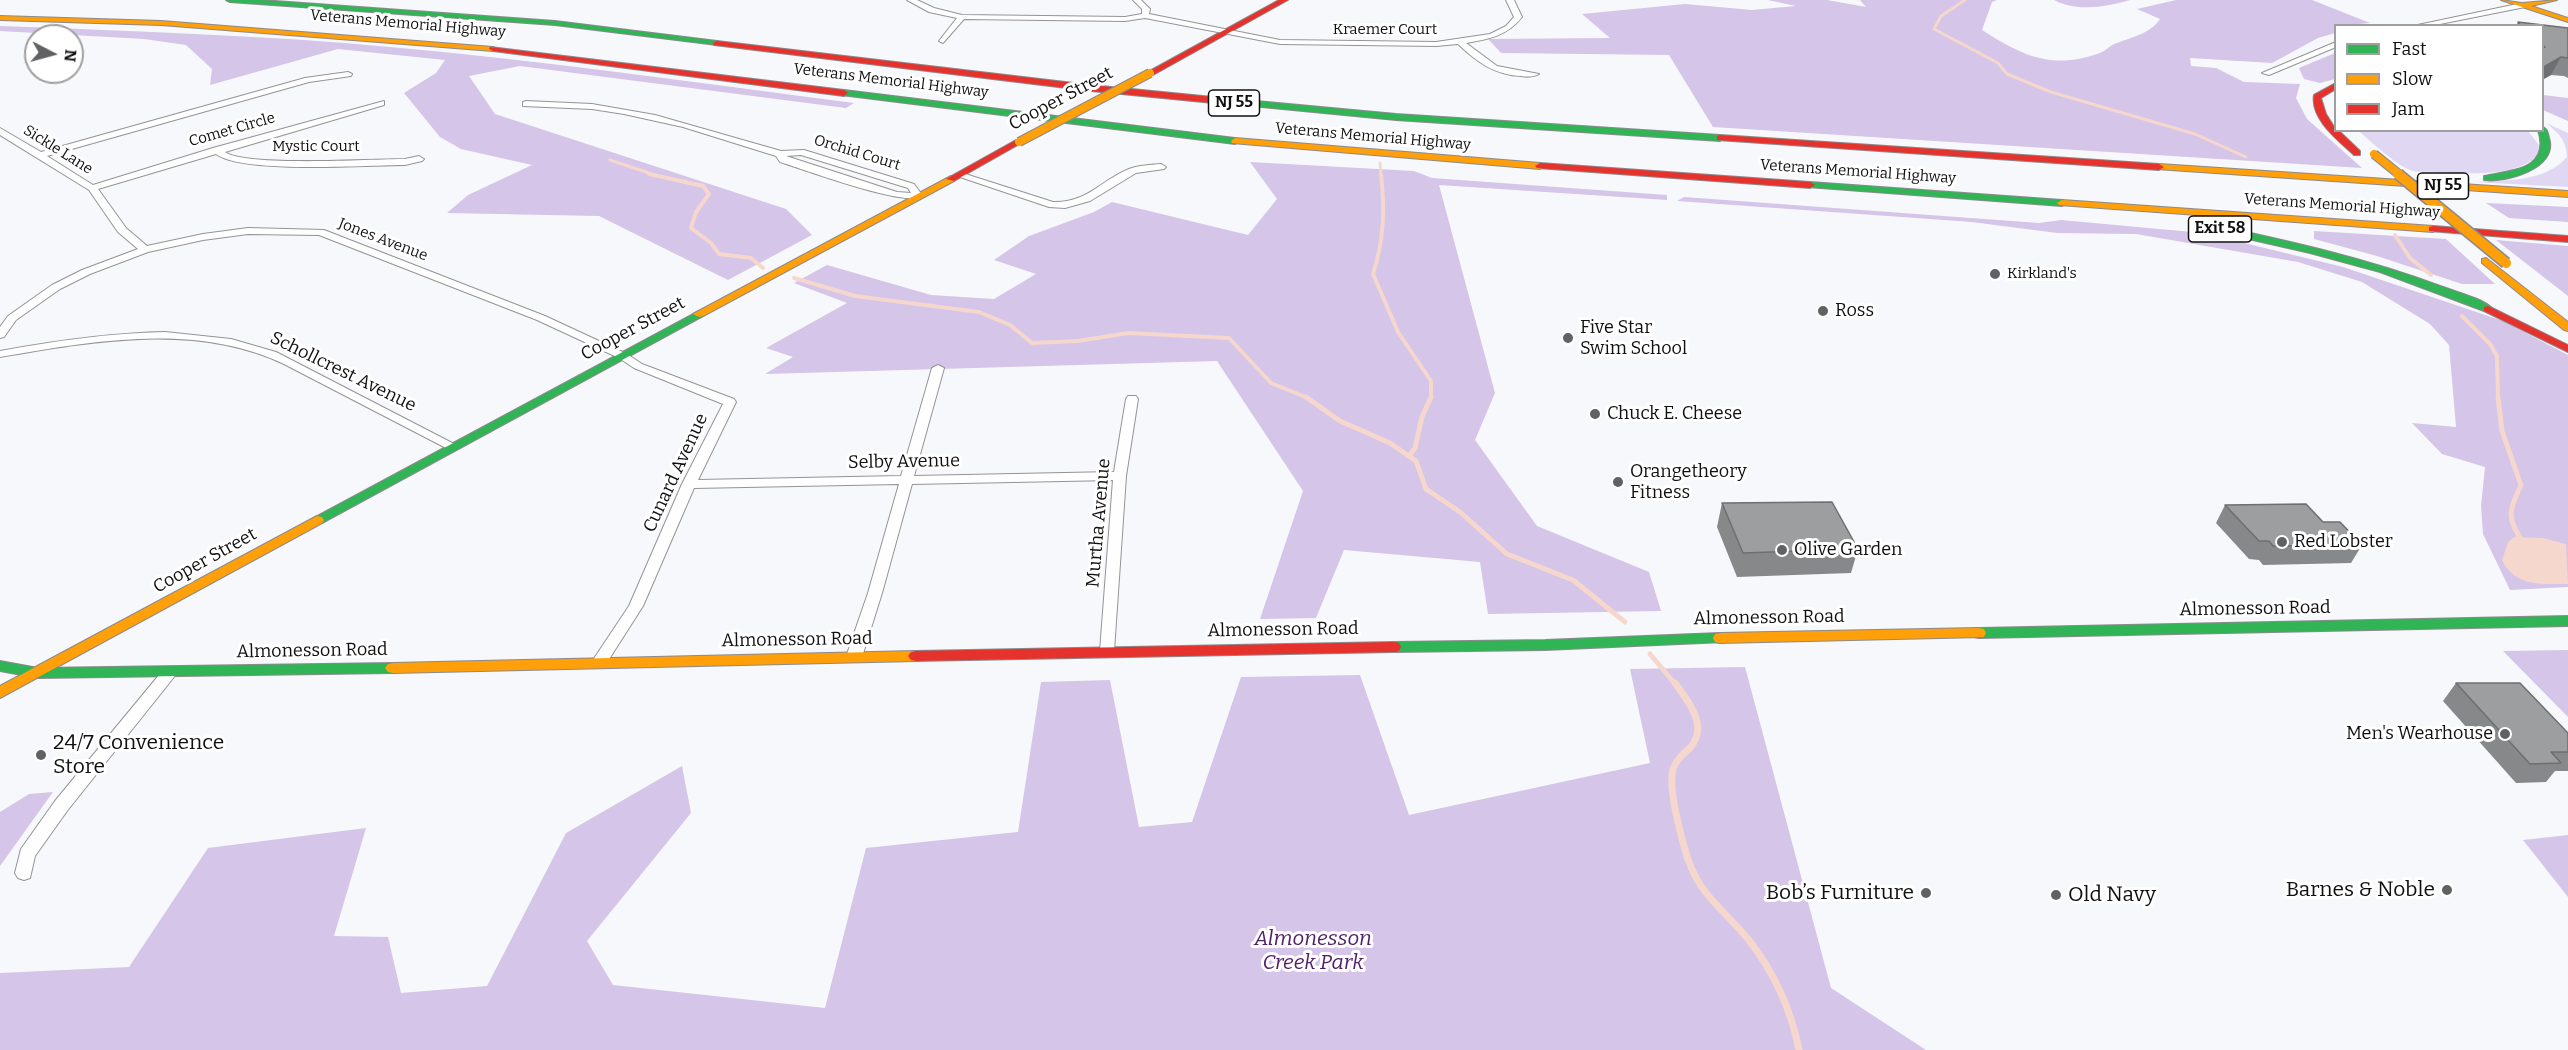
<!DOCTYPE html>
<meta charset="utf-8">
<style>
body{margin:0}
#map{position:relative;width:2568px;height:1050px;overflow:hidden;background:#f7f8fc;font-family:Bitter,serif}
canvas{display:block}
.legend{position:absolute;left:2334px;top:24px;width:210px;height:108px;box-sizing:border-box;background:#fff;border:2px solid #9f9f9f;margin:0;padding:8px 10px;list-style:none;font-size:18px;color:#101010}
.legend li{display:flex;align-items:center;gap:12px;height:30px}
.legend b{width:30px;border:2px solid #9f9f9f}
.north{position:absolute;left:24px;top:24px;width:60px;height:60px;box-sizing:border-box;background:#fff;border:2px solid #9f9f9f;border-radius:50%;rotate:96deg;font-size:16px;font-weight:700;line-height:24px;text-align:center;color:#101010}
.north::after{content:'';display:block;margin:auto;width:21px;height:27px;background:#616163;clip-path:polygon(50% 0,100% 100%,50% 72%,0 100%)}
</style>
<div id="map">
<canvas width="2568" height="1050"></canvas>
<ul class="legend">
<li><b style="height:8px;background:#30b455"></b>Fast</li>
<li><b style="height:8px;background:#ff9f0a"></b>Slow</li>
<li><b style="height:8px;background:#e5322d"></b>Jam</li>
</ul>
<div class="north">N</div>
</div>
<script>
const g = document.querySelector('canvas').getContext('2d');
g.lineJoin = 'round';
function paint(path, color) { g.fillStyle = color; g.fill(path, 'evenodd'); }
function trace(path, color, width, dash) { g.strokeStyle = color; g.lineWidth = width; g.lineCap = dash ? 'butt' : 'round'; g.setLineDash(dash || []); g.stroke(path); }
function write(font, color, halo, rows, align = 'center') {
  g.font = font + ' Bitter,serif'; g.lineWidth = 6; g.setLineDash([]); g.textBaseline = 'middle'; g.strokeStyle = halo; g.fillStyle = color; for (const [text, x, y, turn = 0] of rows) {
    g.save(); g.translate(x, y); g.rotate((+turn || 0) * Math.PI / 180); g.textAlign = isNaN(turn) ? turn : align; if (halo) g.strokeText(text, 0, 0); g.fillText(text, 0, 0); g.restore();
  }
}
const green = new Path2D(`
 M 2546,123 L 2568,133 L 2568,187 L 2473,182 C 2505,180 2544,183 2567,157 C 2566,140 2559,133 2546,123 Z
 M 2359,131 L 2528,131 L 2543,150 C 2520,179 2471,173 2438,172 C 2430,171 2418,173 2410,170 C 2396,165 2371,142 2359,131 Z`);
const forest = new Path2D(`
 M 1768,0 L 1827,0 L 1866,7 L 1860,0 L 1997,0 L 1992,2 L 1982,30 C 2021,55 2051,70 2097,54 C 2105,52 2110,45 2117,43 C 2133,37 2151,33 2160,19 L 2137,9 L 2176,0 L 2312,0 L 2370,23 L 2336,26 L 2335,33 L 2318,38 L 2272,63 L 2190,58 L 2191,66 L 2216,68 L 2244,82 L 2300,84 L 2296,98 L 2307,119 L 2362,168 L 1713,127 L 1669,55 L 1501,53 L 1488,39 L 1610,38 L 1582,14 L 1685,4 L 1752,10 L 1796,6 Z
 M 2054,0 L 2130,0 C 2107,7 2075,12 2054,0 Z
 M 0,26 C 130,31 260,35 390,47 C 545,61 700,83 854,103 L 846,108 L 520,66 L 469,76 L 495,114 L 786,209 L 812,235 L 728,280 L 599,216 L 447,213 L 468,195 L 532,165 L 461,149 L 440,137 L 404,93 L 436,73 L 445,60 L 338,49 L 210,85 L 212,69 L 186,45 L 144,39 L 0,31 Z
 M 2335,53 L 2335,79 L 2320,83 L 2304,79 L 2299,68 Z
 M 2543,95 L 2568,98 L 2568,121 L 2543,110 Z
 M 1250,162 L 1414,171 L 1432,178 L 1667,195 L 1667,200 L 1439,185 L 1495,393 L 1475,440 L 1537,526 L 1649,572 L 1661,611 L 1488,614 L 1480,562 L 1344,550 L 1316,618 L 1260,619 L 1303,491 L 1217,361 L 765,374 L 793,357 L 766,348 L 847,303 L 794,283 L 827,265 L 931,295 L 994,299 L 1036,274 L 994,260 L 1029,236 L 1094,212 L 1112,202 L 1248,235 L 1277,199 Z
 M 1684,197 L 2039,223 L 2061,220 L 2203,233 L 2343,267 L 2503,321 L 2568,355 L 2568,587 L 2510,590 L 2483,534 L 2481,506 L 2485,467 L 2442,454 L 2412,423 L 2456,427 L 2449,345 L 2430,324 L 2362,282 L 2298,262 L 2136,234 L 2057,233 L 1972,222 L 1677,201 Z
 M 2486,203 L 2568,207 L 2568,222 L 2509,218 Z
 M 2314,231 L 2446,239 L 2495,284 L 2462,284 L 2377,256 L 2314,239 Z
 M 2496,240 L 2568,246 L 2568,296 Z
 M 2568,650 L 2568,717 L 2503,651 Z
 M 1745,667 L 1831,988 L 1926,1050 L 0,1050 L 0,973 L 129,967 L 208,848 L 366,828 L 334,936 L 388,937 L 401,993 L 487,986 L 566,833 L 682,766 L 691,813 L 587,941 L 613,985 L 825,1008 L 866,848 L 1018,832 L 1041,682 L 1110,680 L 1139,827 L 1192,822 L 1241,677 L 1360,675 L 1409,815 L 1650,763 L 1630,669 Z
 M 53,792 L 0,866 L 0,812 L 29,794 Z
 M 2568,835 L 2568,897 L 2523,840 Z`);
const water = new Path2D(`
 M 2514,537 L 2543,538 L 2566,544 L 2568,584 C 2541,584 2515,587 2502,560 L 2508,542 Z`);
const streamFar3 = new Path2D(`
 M 1965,0 L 1941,16 L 1934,29 L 1998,63 L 2007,74 L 2051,92 L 2195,134 L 2246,157
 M 610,160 L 655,175
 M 1380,163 L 1381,175`);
const streamFar2 = new Path2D(`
 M 649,174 L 703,186 L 709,194 L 696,212 L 691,228 L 711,243 L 719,254 L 751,258 L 763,268
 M 1381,174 C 1385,209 1384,240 1373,274 L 1398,332 L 1431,381 L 1431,398
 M 2395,235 L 2410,258 L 2431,275
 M 794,278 L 855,296 L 979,312 L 1010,325 L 1032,343 L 1078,341 L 1128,333 L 1229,338 L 1271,383 L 1308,398
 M 2462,316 L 2490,344 L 2497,356 L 2498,398`);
const streamFar1 = new Path2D(`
 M 1306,397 L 1340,421 L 1390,443 L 1416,461 L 1426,489 L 1460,512 L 1507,554 L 1573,580 L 1625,622
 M 2498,397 L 2502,431 L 2521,485 C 2508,514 2507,516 2523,543
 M 1409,456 L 1415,448 L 1422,417 L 1431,397
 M 1650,654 L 1676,685`);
const stream = new Path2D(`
 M 1675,683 C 1689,702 1709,726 1690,748 C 1683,754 1676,760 1673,769 C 1668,787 1679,828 1684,846 C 1696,894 1719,904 1748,939 C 1774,972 1791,1009 1799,1050`);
const street = new Path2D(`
 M 907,0 L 917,0 L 934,8 L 962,15 L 1125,17 L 1142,14 L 1142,9 L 1133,0 L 1141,0 L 1150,9 L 1149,14 L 1280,40 L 1436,42 L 1490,34 L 1506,26 L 1514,17 L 1506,0 L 1514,0 L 1522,17 C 1507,36 1489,39 1466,43 L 1497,66 L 1539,74 C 1534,77 1527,77 1521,76 C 1495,75 1477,62 1458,44 L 1436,46 L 1280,44 L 1145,18 L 1125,21 L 964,19 L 943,43 L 939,41 L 957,18 L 929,12 Z
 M 2522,3 L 2526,5 L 2525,7 L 2430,26 L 2413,26 Z
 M 2336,42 L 2336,47 L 2269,75 L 2262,73 Z
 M 348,72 L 352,74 L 351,76 L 309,82 L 47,156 L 93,185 L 213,148 L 384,101 L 384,105 L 225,152 C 245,167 373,159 405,159 L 419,156 L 424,159 L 422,161 L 405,165 C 367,165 242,174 216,154 L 98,189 L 126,228 L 147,246 L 203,234 L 248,228 L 324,230 L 545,316 L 627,354 L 642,364 L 734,399 L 736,402 L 698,480 L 901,476 L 932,368 L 938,365 L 944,368 L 914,476 L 1114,472 L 1126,399 L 1128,396 L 1136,396 L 1138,399 L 1126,476 L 1114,651 L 1112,655 L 1102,655 L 1100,651 L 1113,480 L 912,484 L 882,593 L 862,657 L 859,661 L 849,661 L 846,657 L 868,593 L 899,484 L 694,488 L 643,606 L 604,667 L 594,667 L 591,663 L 629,606 L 682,484 L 723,404 L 634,368 L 619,358 L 537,320 L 319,235 L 248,234 L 203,240 L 148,252 L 90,274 L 60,289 L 16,320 L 4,337 L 0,338 L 0,327 L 8,316 L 52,285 L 82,270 L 138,249 L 118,232 L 89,190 L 0,135 L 0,128 L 41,152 L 305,78 Z
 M 526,101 L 592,104 L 655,115 L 781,151 L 804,150 L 914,184 L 923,196 C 907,208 803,169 780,162 L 776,156 L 683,127 L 624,114 L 592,109 L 523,106 L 523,102 ZM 801,155 L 908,188 L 911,193 L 897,192 L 786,156 Z
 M 1161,164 L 1166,167 L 1164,169 L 1136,173 L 1090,201 L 1065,208 L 1049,207 L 954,175 L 959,172 L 1053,202 C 1087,203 1100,181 1129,169 C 1139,165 1150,165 1161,164 Z
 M 165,332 L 231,339 L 276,352 L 458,446 L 456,449 L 448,449 L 284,364 C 195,322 93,341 0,357 L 0,351 C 55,341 109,333 165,332 Z
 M 169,668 L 174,669 L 177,673 L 174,677 L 67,811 L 35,856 L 30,878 L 24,880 L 18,878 L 15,873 L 21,849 L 55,801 L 164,669 Z`);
const fast = new Path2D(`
 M 226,0 L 261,0 L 555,21 L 717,41 L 721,43 L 717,45 L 555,25 L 230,2 Z
 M 844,90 L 1235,138 L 1239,141 L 1235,144 L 841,95 L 840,93 Z
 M 1213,97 L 1396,114 L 1720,135 L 1724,138 L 1720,141 L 1396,120 L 1210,102 L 1210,98 Z
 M 2542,126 C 2547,129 2548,132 2549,138 C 2559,168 2506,183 2484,180 L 2484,176 C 2511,170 2551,170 2538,130 L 2542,130 Z
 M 1810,182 L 2062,200 L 2067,203 L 2062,206 L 1807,187 L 1805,185 Z
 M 2204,223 C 2285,240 2366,258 2443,287 C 2459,293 2482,298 2493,309 L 2492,311 L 2484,311 L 2380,272 L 2310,253 L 2200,228 L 2200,224 Z
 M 699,311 L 705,314 L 703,316 L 322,523 L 312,523 L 310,520 Z
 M 2568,616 L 2568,626 L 1979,638 L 1974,637 L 1972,633 L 1974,629 L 1979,628 Z
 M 1720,633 L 1725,634 L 1727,638 L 1725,642 L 1545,650 L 1394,652 L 1389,651 L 1387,647 L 1389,643 L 1394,642 L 1545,640 Z
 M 0,661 L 38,668 L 393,663 L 398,664 L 401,668 L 398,672 L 393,673 L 38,678 L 0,671 Z`);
const slow = new Path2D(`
 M 2501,0 L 2522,3 L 2557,0 L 2531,6 L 2568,18 L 2568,22 Z
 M 0,16 L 161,21 L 493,47 L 497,49 L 493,51 L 161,25 L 0,20 Z
 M 1235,138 L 1540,163 L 1545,166 L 1540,169 L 1232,143 L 1231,141 Z
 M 2159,164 L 2568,191 L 2568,197 L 2156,169 L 2154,167 Z
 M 951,176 L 954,177 L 954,181 L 703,316 L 699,317 L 693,314 Z
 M 2062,200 L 2433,226 L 2438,229 L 2433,232 L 2059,205 L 2057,203 Z
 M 2486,258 L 2568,322 L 2568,331 L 2564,330 L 2482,263 L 2482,259 Z
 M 317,516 L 322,517 L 324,520 L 322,523 L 0,698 L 0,686 Z
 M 1979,628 L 1984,629 L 1986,633 L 1984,637 L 1720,643 L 1715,642 L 1713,638 L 1715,634 L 1720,633 Z
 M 916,651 L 921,652 L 924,656 L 921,660 L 916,661 L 393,673 L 388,672 L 385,668 L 388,664 L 393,663 Z`);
const jam = new Path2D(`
 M 1279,0 L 1288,0 L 1153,75 L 1146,73 Z
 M 717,41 L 1091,85 L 1213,97 L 1217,100 L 1213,103 L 1091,91 L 714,45 L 713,43 Z
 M 490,47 L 844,90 L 848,93 L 844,96 L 493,51 L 489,49 Z
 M 2336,83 L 2336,89 L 2321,98 L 2326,114 L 2336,130 L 2338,130 L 2360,151 L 2360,155 L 2354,155 C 2338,140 2310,119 2314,95 Z
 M 1720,135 L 2159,164 L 2164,167 L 2159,170 L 1717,140 L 1717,136 Z
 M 1016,140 L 1023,142 L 954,181 L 946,179 Z
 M 1540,163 L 1810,182 L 1815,185 L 1810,188 L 1537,168 L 1535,166 Z
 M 2433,226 L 2568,236 L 2568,242 L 2429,231 L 2429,227 Z
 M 2488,306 L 2568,345 L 2568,352 L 2484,311 L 2484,307 Z
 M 1394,642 L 1399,643 L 1401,647 L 1399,651 L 1394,652 L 916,661 L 911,660 L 908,656 L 911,652 L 916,651 Z`);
const slowBridgeFar1 = new Path2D(`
 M 1019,142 L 1150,73
 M 2374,154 L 2400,175`);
const slowBridge = new Path2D(`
 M 2398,174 L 2506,263`);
const wall = new Path2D(`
 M 2518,22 L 2568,28 L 2568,78 L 2564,76 L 2551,75 L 2542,80 L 2542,26 L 2516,26 Z
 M 1722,503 L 1858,549 L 1851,573 L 1737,577 L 1717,527 Z
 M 2225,505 L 2362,545 L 2351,563 L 2263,565 L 2259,560 L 2249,559 L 2216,523 Z
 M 2456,683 L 2568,733 L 2568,771 L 2555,771 L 2546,782 L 2516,783 L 2443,701 Z`);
const shadedWall = new Path2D(`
 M 2561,57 L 2551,75 L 2542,80 L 2542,68 Z`);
const building = new Path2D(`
 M 2518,22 L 2568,28 L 2568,58 L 2561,57 L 2542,68 L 2542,48 L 2545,47 L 2542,45 L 2542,26 L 2521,26 Z
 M 1832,502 L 1858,549 L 1743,553 L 1722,503 Z
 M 2306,504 L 2323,522 L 2340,522 L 2362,545 L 2273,546 L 2269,541 L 2259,541 L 2225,505 Z
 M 2456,683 L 2520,683 L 2568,733 L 2568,752 L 2551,752 L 2561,763 L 2530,764 Z`);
const markers = [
 [1995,274,6,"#616163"],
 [1823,311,6,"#616163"],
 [1568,338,6,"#616163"],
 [1595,414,6,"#616163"],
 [1618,482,6,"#616163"],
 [2282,542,6,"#616163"],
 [1782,550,6,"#616163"],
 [2505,734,6,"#616163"],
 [41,755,6,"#616163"],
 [2447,890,6,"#616163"],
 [1926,893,6,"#616163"],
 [2056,895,6,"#616163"]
];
const farStreetnames = [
 ["Veterans Memorial Highway",408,24,5],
 ["Kraemer Court",1385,30],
 ["Veterans Memorial Highway",891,81,7],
 ["Comet Circle",232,130,-16],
 ["Veterans Memorial Highway",1373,137,5],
 ["Mystic Court",316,147],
 ["Sickle Lane",58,150,32],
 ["Orchid Court",857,153,17],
 ["Veterans Memorial Highway",1858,172,4],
 ["Veterans Memorial Highway",2342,206,4],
 ["Jones Avenue",383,240,21]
];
const farPoinames = [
 ["Kirkland's",2007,274]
];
const shields = [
 [1234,103,51],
 [2443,186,51],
 [2220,229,63]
];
const shieldNames = [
 ["NJ 55",1234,103],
 ["NJ 55",2443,186],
 ["Exit 58",2220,229]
];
const streetNames = [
 ["Cooper Street",1061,99,-28],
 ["Cooper Street",633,329,-28],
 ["Schollcrest Avenue",343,372,26],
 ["Selby Avenue",904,462,-1],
 ["Cunard Avenue",676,473,-65],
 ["Murtha Avenue",1099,523,-85],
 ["Cooper Street",205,561,-29],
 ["Almonesson Road",2255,609,-1],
 ["Almonesson Road",1769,618,-1],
 ["Almonesson Road",1283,630,-1],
 ["Almonesson Road",797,640,-1],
 ["Almonesson Road",312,651,-1]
];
const poiNames = [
 ["Ross",1835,311],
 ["Five Star",1580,328],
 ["Swim School",1580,349],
 ["Chuck E. Cheese",1607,414],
 ["Orangetheory",1630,472],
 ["Fitness",1630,493],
 ["Red Lobster",2294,542],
 ["Olive Garden",1794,550],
 ["Men's Wearhouse",2493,734,"right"]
];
const nearPoinames = [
 ["24/7 Convenience",53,743],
 ["Store",53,767],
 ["Barnes & Noble",2435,890,"right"],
 ["Bob’s Furniture",1914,893,"right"],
 ["Old Navy",2068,895]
];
const nearParknames = [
 ["Almonesson",1313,939],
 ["Creek Park",1313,963]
];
paint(green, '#e0d8f2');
paint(forest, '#d4c5e9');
paint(water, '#f6d7cd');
trace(streamFar3, '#f6d7cd', 3);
trace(streamFar2, '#f6d7cd', 4);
trace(streamFar1, '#f6d7cd', 5);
trace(stream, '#f6d7cd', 7);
trace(street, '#949496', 2);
trace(fast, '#8b8b8d', 2);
trace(slow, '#8b8b8d', 2);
trace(jam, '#8b8b8d', 2);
paint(street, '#fefeff');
paint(fast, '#30b455');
paint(slow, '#ff9f0a');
paint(jam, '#e5322d');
trace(slowBridgeFar1, '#8b8b8d', 10, []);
trace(slowBridge, '#8b8b8d', 13, []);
trace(slowBridgeFar1, '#ff9f0a', 8);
trace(slowBridge, '#ff9f0a', 10);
paint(wall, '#86888a');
paint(shadedWall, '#6d6f70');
paint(building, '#9c9ea0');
trace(building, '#6d6f70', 1.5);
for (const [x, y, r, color] of markers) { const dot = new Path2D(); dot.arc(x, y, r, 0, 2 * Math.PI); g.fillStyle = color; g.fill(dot); trace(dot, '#fff', 2); }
write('15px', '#101010', '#fff', farStreetnames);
write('15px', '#101010', '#fff', farPoinames, 'left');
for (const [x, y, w] of shields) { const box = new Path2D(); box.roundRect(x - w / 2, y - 13, w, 26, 4.5); g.fillStyle = '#fff'; g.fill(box); trace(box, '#101010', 1.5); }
write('bold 16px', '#101010', null, shieldNames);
write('18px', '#101010', '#fff', streetNames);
write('18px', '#101010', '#fff', poiNames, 'left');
write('21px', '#101010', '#fff', nearPoinames, 'left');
write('italic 21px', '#522068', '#fff', nearParknames);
</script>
